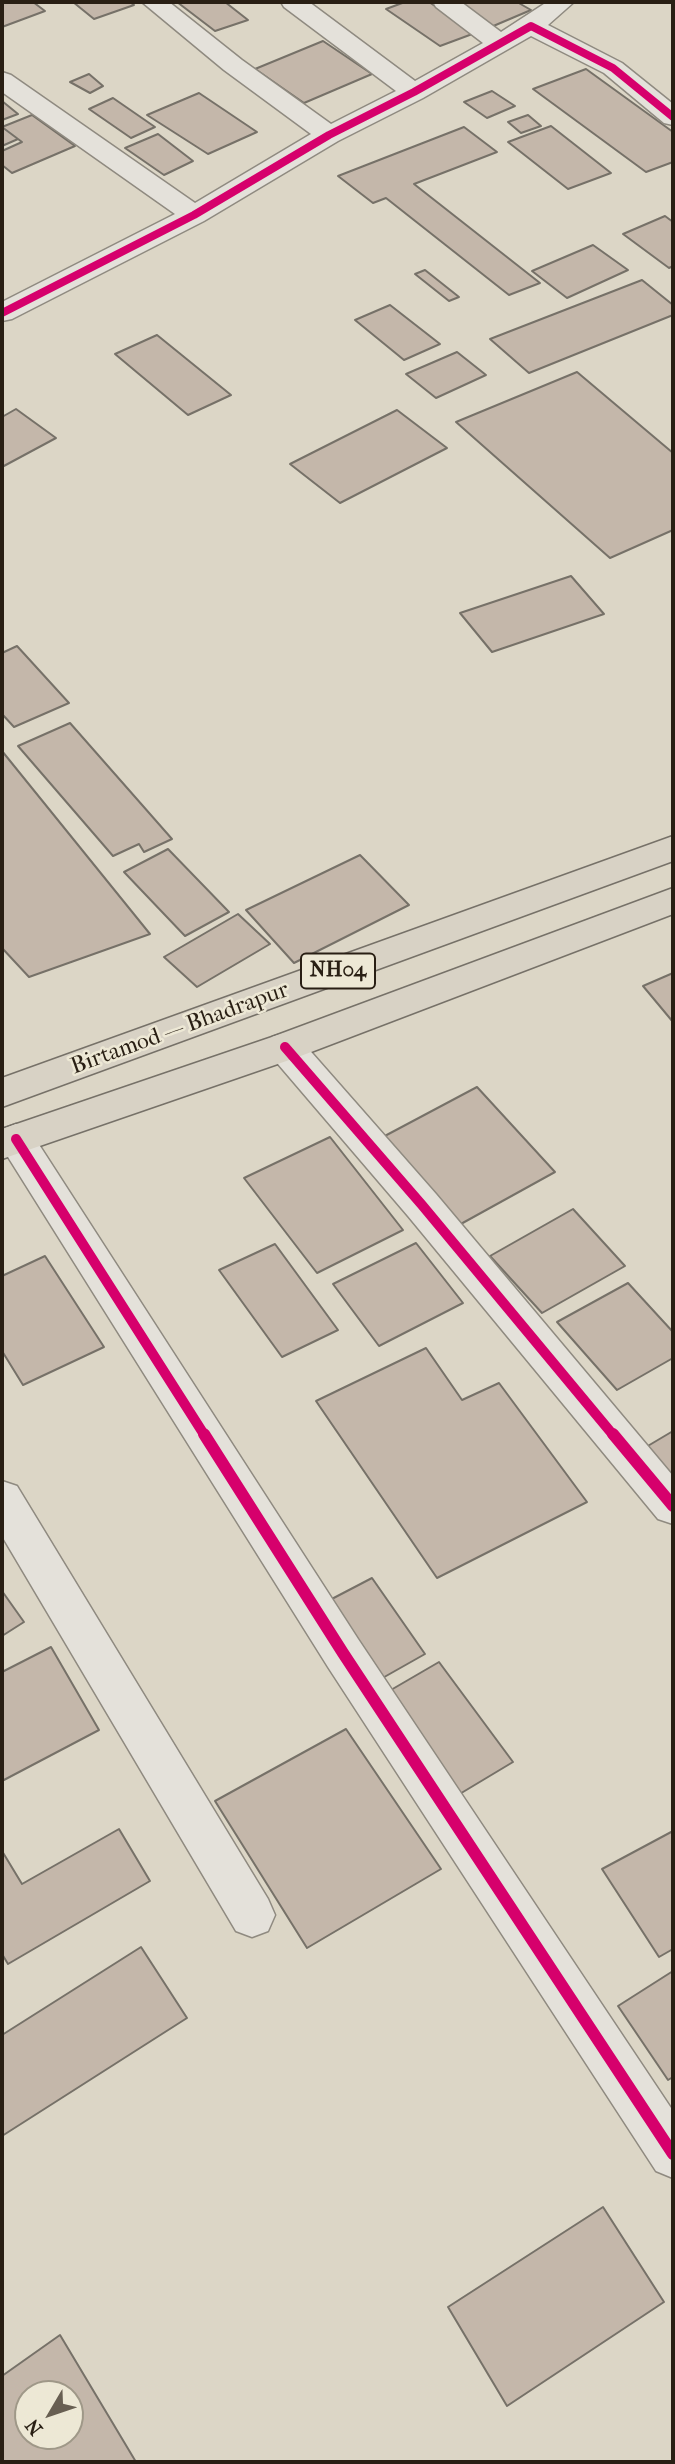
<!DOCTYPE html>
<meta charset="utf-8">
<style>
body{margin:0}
#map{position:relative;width:675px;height:2464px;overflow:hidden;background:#dcd6c6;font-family:"IM FELL French Canon",serif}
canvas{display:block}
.frame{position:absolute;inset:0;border:4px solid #291f14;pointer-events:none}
.north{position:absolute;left:14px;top:2380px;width:70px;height:70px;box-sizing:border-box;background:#ede8d5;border:2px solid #9f9888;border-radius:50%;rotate:231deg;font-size:19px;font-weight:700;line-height:28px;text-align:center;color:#291f14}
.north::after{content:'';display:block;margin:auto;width:24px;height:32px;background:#685f52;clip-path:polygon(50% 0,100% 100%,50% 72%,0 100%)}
</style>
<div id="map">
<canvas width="675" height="2464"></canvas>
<div class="frame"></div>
<div class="north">N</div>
</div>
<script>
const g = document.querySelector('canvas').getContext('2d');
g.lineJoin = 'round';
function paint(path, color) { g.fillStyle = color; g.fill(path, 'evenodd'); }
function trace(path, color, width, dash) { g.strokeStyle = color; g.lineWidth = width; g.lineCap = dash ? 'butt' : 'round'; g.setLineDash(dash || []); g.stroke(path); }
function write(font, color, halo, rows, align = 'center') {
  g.font = font + ' "IM FELL French Canon",serif'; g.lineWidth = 5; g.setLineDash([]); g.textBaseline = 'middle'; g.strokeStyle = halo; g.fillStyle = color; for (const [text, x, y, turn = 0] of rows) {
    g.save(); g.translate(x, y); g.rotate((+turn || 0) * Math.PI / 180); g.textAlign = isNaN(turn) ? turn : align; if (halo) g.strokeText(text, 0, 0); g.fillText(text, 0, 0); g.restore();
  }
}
const building = new Path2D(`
 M 2,2 L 33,2 L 45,11 L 2,27 Z
 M 73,2 L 130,2 L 134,5 L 94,19 Z
 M 177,2 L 225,2 L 248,20 L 215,31 Z
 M 405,2 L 429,2 L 475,33 L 440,46 L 386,9 Z
 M 452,2 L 517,2 L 531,10 L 491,27 Z
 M 323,41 L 372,74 L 304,103 L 255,69 Z
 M 586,69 L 673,132 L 673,162 L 646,172 L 533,89 Z
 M 89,74 L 103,86 L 90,93 L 70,82 Z
 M 492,91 L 515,106 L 487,118 L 464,102 Z
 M 199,93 L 257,132 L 208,154 L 147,115 Z
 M 113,98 L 155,127 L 131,138 L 89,109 Z
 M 2,101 L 18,114 L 2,120 Z
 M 32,115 L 75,146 L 12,173 L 2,165 L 2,151 L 22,142 L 2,127 Z
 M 528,115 L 541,126 L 521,133 L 508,122 Z
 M 551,126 L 611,173 L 568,189 L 508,142 Z
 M 2,127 L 18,139 L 2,146 Z
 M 464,127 L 497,152 L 414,184 L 540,283 L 509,295 L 386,198 L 373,203 L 338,176 Z
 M 158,134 L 193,161 L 164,175 L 125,148 Z
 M 665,216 L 673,222 L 673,266 L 669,268 L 623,234 Z
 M 593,245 L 628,270 L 567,298 L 532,271 Z
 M 425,270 L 459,297 L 449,301 L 415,274 Z
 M 642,280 L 673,305 L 673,315 L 529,373 L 490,339 Z
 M 390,305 L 440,344 L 404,360 L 355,320 Z
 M 157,335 L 231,395 L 188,415 L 115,354 Z
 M 457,352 L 486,375 L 436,398 L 406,374 Z
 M 577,372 L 673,453 L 673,530 L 610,558 L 456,422 Z
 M 16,409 L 56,438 L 2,467 L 2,417 Z
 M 397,410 L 447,448 L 340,503 L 290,464 Z
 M 571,576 L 604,614 L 492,652 L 460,613 Z
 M 17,646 L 69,703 L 14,727 L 2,714 L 2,653 Z
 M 70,723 L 172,839 L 144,852 L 139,844 L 113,856 L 18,746 Z
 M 2,751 L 150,934 L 29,977 L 2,948 Z
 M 168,849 L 229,912 L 185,936 L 124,872 Z
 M 360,855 L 409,905 L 294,963 L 246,910 Z
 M 238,914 L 270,944 L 197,987 L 164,957 Z
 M 673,973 L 673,1022 L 643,986 Z
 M 477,1087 L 555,1172 L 459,1225 L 381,1138 Z
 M 330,1137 L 403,1230 L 317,1273 L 244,1178 Z
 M 573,1209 L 625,1266 L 542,1313 L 490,1256 Z
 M 416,1243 L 463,1303 L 379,1346 L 333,1284 Z
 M 275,1244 L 338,1330 L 282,1357 L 219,1270 Z
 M 45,1256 L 104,1347 L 23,1385 L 2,1351 L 2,1276 Z
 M 628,1283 L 673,1332 L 673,1358 L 617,1390 L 557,1322 Z
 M 426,1348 L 462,1400 L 499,1383 L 587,1502 L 437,1578 L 316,1401 Z
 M 673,1431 L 673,1487 L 641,1450 Z
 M 372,1578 L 425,1654 L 379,1680 L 326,1602 Z
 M 2,1591 L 24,1622 L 2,1636 Z
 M 51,1647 L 99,1730 L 2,1781 L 2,1672 Z
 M 439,1662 L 513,1762 L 458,1795 L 384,1694 Z
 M 346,1729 L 441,1869 L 307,1948 L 215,1801 Z
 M 119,1829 L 150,1881 L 8,1964 L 2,1954 L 2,1851 L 22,1884 Z
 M 673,1831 L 673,1949 L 659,1957 L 602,1869 Z
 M 141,1947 L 187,2018 L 2,2136 L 2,2035 Z
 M 673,1971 L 673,2077 L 668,2080 L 618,2006 Z
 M 603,2207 L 664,2302 L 507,2406 L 448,2307 Z
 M 60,2335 L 136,2462 L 2,2462 L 2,2376 ZM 28,2394 L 70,2394 L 70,2436 L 28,2436 Z`);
const minor = new Path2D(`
 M 142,2 L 169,2 L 242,60 L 331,124 L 396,91 L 284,7 L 281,2 L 309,2 L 415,81 L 483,43 L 436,7 L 433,2 L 461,2 L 501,32 L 547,2 L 574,2 L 548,25 L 622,63 L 673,104 L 673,125 L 664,123 L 604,73 L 531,36 L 423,98 L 338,141 L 204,221 L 12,319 L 2,321 L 2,302 L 175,214 L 2,92 L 2,72 L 11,75 L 195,203 L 311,134 L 224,70 Z
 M 285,1033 L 298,1037 L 436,1194 L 673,1476 L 673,1524 L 658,1519 L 408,1216 L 272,1057 L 267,1047 L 272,1037 Z
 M 16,1124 L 29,1129 L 358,1639 L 673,2111 L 673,2178 L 656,2171 L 328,1667 L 3,1149 L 3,1129 Z
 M 2,1481 L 17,1486 L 268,1899 L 275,1915 L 268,1931 L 252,1937 L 236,1931 L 2,1536 Z`);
const major = new Path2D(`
 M 673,836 L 673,861 L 2,1107 L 2,1078 Z
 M 673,888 L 673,914 L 298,1057 L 2,1159 L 2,1129 L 272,1037 Z`);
const cyclewayFar2 = new Path2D(`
 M 2,313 L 194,215 L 329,135 L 414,92 L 531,26 L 613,68 L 673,117`);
const cyclewayFar1 = new Path2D(`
 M 285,1047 L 422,1205 L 614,1436
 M 16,1139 L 205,1436`);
const cycleway = new Path2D(`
 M 204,1434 L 343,1653 L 673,2154
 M 613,1434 L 673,1506`);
const shields = [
 [338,971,74]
];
const shieldNames = [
 ["NH04",338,971]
];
const streetNames = [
 ["Birtamod — Bhadrapur",180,1029,-20]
];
paint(building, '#c4b7aa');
trace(building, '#767168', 2);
trace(minor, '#8f8a80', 3);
trace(major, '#767168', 3);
paint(minor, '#e4e1da');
paint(major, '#d8d2c5');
trace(cyclewayFar2, '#d6006c', 8);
trace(cyclewayFar1, '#d6006c', 10);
trace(cycleway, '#d6006c', 12);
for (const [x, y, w] of shields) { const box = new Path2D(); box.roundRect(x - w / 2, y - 17.5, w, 35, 5); g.fillStyle = '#ede8d5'; g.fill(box); trace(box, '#291f14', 2); }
write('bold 21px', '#291f14', null, shieldNames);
write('23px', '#291f14', '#ede8d5', streetNames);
</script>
